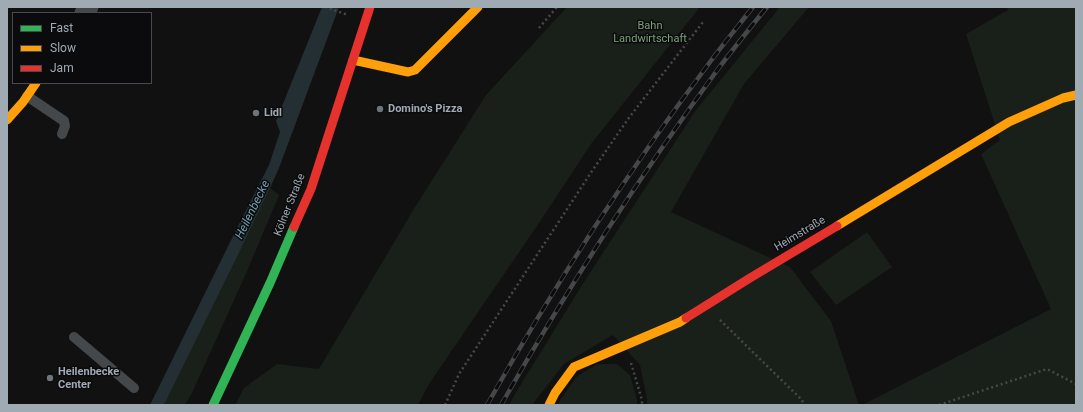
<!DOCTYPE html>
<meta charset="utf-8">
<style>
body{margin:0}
#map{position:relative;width:1083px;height:412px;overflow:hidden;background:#111;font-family:Roboto,sans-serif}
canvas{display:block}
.frame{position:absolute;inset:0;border:8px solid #a0aab3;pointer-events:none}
.legend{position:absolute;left:12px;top:12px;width:140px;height:72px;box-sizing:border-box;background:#0b0b0d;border:1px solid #474b4f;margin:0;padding:5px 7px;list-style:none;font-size:12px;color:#a0aab3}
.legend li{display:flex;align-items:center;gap:8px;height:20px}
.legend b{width:20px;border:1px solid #474b4f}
</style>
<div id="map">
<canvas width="1083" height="412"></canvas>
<div class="frame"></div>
<ul class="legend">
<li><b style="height:5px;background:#30b455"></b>Fast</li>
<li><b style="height:5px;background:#ff9f0a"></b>Slow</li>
<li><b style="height:5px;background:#e5322d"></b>Jam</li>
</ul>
</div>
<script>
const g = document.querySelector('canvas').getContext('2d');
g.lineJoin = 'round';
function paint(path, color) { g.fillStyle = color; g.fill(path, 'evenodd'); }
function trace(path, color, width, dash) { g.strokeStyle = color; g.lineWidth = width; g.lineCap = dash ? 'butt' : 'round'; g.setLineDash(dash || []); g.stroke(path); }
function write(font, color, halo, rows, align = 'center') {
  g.font = font + ' Roboto,sans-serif'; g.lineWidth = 3; g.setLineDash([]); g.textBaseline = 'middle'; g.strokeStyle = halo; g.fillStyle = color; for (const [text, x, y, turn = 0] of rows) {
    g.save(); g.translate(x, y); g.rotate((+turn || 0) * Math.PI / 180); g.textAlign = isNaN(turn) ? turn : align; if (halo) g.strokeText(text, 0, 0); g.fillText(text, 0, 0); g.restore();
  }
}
const green = new Path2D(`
 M 567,7 L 700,7 L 591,144 L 539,223 L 429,384 L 418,405 L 235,405 L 244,388 L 277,364 L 319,369 L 412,212 L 486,95 Z
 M 780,7 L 809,7 L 744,84 L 671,212 L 790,267 L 831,321 L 859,405 L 647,405 L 647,399 L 640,365 L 613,335 L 564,364 L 532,405 L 509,405 L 515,394 L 582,285 L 696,110 Z
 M 1007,7 L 1076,7 L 1076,405 L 862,405 L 1051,309 L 981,154 L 1000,140 L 966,34 L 1008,10 Z
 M 270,188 L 279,195 L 248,269 L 192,393 L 185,405 L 164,405 L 238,255 Z
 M 867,232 L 892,267 L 836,305 L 810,272 Z
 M 597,364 L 617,364 L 630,375 L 637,400 L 637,405 L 557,405 L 576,377 Z`);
const water = new Path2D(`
 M 322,7 L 339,7 L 279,168 L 270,188 L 238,255 L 164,405 L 150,405 L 235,232 L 269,165 L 280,132 L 276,121 Z`);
const path = new Path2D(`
 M 325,7 L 348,15
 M 539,28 L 557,7
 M 720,320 L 802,400 L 804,405
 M 631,363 L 642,400 L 642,405
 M 445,405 L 459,374 L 592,171 L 628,119 L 703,22
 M 939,405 L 1047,369 L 1076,384`);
const lane = new Path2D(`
 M 27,96 L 64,121 L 65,126 L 62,134
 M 74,337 L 134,388`);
const street = new Path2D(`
 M 84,13 L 89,7`);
const fast = new Path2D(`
 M 213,405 L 270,283 L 294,227`);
const slow = new Path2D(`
 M 353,60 L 408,72 L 415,70 L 478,7
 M 7,120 L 23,102 L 36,83
 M 837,226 L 1009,122 L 1063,98 L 1076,95
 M 549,405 L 555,393 L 574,367 L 680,322 L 686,318`);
const jam = new Path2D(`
 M 294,227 L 311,189 L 370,7
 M 686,318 L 750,278 L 837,226`);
const rail = new Path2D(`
 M 487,405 C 554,286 628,171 710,62 C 724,43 739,25 753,7
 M 501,405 C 567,289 639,177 718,69 C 734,48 750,28 767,7`);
const markers = [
 [380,109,4,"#6e747a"],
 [256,113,4,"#6e747a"],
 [50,378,4,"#6e747a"]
];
const parkNames = [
 ["Bahn",650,26],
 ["Landwirtschaft",650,39]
];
const poiNames = [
 ["Domino's Pizza",388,109],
 ["Lidl",264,113],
 ["Heilenbecke",58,372],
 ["Center",58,385]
];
const streetNames = [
 ["Kölner Straße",290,205,-68],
 ["Heimstraße",800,234,-31]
];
const waterNames = [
 ["Heilenbecke",253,210,-64]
];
paint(green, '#191f19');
paint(water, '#242f33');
trace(path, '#46484c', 2.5, [2, 3]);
trace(lane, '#45484a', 10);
trace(street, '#45484a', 19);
trace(fast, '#30b455', 9);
trace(slow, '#ff9f0a', 9);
trace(jam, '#e5322d', 9);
trace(rail, '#454749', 4.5);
trace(rail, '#0b0b0d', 3, [9]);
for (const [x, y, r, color] of markers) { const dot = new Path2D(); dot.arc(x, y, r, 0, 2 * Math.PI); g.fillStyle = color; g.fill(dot); trace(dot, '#0b0b0d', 1.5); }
write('11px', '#7ba076', '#0b0b0d', parkNames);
write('bold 11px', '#a0aab3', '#0b0b0d', poiNames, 'left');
write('11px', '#a0aab3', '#0b0b0d', streetNames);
write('italic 12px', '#74a0b1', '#0b0b0d', waterNames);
</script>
